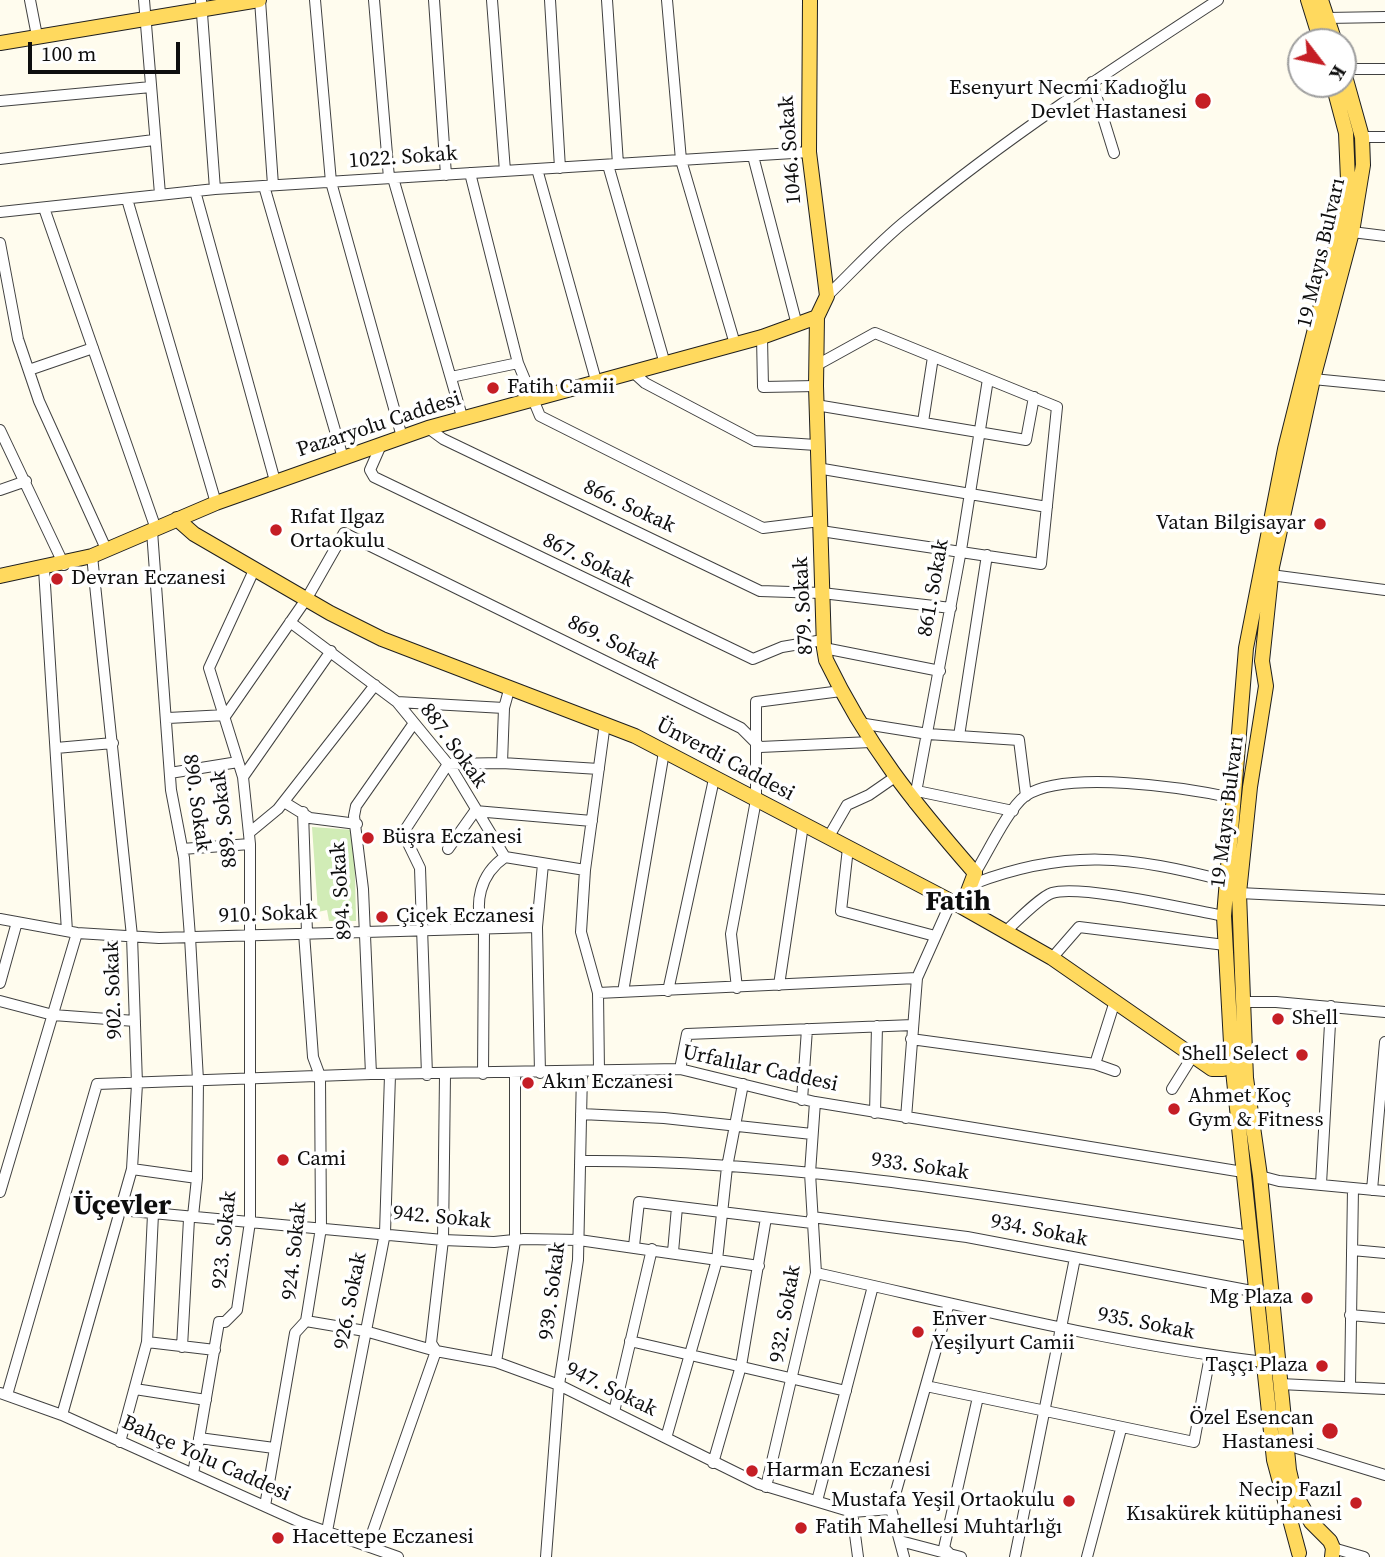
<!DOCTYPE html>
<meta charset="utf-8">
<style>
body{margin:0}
#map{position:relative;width:1385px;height:1557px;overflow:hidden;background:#fffcee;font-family:"Source Serif 4",serif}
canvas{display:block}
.north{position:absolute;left:1287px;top:28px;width:70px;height:70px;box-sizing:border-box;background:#fff;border:2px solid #9f9f9f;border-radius:50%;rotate:122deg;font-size:19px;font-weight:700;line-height:28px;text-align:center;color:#0e0e0e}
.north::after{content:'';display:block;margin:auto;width:24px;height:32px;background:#c51e25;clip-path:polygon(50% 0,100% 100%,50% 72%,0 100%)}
.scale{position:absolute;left:28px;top:42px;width:152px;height:32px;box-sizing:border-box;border:4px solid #0e0e0e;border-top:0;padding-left:9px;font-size:21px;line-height:24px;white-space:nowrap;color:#0e0e0e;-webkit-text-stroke:5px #fff;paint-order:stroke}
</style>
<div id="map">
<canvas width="1385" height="1557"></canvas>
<div class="north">K</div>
<div class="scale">100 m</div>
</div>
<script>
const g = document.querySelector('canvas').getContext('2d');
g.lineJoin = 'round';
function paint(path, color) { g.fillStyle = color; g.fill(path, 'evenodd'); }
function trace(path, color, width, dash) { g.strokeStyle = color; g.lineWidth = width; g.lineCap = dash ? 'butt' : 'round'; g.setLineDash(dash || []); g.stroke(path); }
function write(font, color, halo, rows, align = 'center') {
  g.font = font + ' "Source Serif 4",serif'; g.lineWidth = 7; g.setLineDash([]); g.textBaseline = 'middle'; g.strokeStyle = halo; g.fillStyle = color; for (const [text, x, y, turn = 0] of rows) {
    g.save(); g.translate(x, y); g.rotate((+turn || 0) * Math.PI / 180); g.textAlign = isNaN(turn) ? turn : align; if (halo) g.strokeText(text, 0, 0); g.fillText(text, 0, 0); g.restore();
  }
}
const green = new Path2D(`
 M 312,827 L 354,830 L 356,921 L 329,921 L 327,910 L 318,912 Z`);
const minor = new Path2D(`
 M 30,0 L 37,36
 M 144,0 L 160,194
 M 201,0 L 215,189
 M 260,0 L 273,185
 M 315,0 L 331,182 L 402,437
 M 374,0 L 389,178
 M 434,0 L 446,175
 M 492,0 L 505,171
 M 550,0 L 560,168
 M 607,0 L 618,164
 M 667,0 L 681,160 L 735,344
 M 1327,18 L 1385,17
 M 1343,69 L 1385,69
 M 1092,82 L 1114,153
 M 0,101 L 151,87
 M 1362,137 L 1385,137
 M 753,156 L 797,325
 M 0,159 L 154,140
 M 608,165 L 665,364
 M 537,169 L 597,384
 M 470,173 L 518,363 L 540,416 L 763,528 L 820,521
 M 393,178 L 463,420
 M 264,186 L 343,458
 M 195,191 L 275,481
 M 127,199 L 216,503
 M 44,208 L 156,529
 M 0,212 L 215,189 L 809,152
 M 1352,232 L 1385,236
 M 0,243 L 18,339 L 39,401 L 107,551
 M 827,296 C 854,270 879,242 908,219 C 1006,138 1112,69 1218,0
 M 762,337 L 763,387 L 816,386
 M 817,365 L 875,333 L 1057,407 L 1041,564 L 821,531
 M 29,370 L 93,348
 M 634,373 L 645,383 L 755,441 L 816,445
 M 451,377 L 518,363
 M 1313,379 L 1385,386
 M 816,405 L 1026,440 L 1034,397
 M 923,422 L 933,357
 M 428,428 L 443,439 L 760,591 L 822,593 L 951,608
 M 0,430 L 64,565
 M 381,445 L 370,470 L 374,477 L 753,659 L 782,647 L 823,640
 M 817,468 L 1047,507
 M 0,490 L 26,481
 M 152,531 L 171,790 L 184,858 L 190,937 L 198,1080 L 197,1178 L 193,1216 L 189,1219 L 182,1347
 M 44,569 L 67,931
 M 1271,575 L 1385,590
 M 290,622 L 397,702 L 452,769 L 505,857 L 585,870
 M 824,648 L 940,671
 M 397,702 L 504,708
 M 168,718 L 226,715 L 307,598 L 344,533 L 741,728 L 760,747 L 871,742
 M 859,723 L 928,734 L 1019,740 L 1026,796
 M 959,736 L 987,555
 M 56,748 L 113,743
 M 502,763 L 504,708 L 509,690
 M 170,773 L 238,762
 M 243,777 L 331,651
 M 917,791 L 1013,811
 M 284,802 L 310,818 L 357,824
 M 914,803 L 961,550 L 988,379
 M 303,812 L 307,933
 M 249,833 L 278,809 L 375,685
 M 828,838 L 847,805 L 869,795 L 895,777
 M 848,848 L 841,911 L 935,936
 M 182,849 L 250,844
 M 448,849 L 475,811 L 592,821
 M 975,873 C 987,854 1008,809 1025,796 C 1066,769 1187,788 1233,798
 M 973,884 C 1067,848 1131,856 1226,881
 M 1239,893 L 1385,900
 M 0,919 L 77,933 L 159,938 L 537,927
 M 1006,931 C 1016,922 1040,897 1052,893 C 1080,884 1190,910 1224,916
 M 1052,958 L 1079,927 L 1225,945
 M 0,983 L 17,922
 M 779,985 L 803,825
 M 737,988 L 731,934 L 756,800 L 756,702 L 841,691
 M 668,991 L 714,779
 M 623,992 L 664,752
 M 598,993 L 917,978
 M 0,1001 L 53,1015 L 135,1021
 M 1242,1002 L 1276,1002 L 1385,1012
 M 911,1039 L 1095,1064 L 1115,1001
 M 1095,1064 L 1115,1071
 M 680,1069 L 687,1034 L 913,1025
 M 599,1071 L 598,993 L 581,932 L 585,870 L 605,723
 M 540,1073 L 537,927 L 543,864
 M 371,1074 L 363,889 L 354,816 L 356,806 L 414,723
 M 483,1074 L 484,931 C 473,904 480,874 505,857
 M 427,1075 L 420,868 L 403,833 L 448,764 L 502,763 L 599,769
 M 1172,1089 L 1192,1057
 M 802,1100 L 807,1029
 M 875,1113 L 877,1026
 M 581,1114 L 664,1118 L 812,1134
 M 906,1118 L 917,978 L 951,902
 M 580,1161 C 806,1159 1030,1203 1252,1236
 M 132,1169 L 197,1178
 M 1260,1176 L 1279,1181 L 1385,1191
 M 1321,1184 L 1331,1006
 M 1372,1190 L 1385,1042
 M 0,1192 L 77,933
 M 120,1210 L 443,1240 L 494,1242 L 524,1239 L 579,1240 L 759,1266
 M 812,1217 L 967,1237 L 1257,1292
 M 634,1246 L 639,1202 L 812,1223
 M 1352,1250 L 1385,1253
 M 673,1252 L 677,1207
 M 816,1273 C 965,1306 1113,1344 1264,1362
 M 1350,1315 L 1385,1318
 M 306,1321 L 365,1331 L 436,1351 L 496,1362 L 559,1385 L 759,1484 L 852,1512 L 891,1509
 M 630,1341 L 846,1391
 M 147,1342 L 215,1350
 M 496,1362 L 515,1241 L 515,1074
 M 1280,1384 L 1385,1389
 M 926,1386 L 1194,1442 L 1210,1356
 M 1350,1386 L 1353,1188
 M 135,1389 L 206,1400
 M 0,1393 L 62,1415 L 302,1523 L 398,1557
 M 7,1395 L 97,1084 L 371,1074 L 680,1069 L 815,1102 L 1243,1172
 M 614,1412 L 652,1249
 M 62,1415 L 132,1169 L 137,1084 L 132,936 L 92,556
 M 199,1438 L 274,1448
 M 666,1438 L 717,1260 L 727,1167 L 743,1084
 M 120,1442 L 147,1342 L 153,1214
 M 1287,1445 L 1385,1475
 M 713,1463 L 741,1366 L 766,1218
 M 193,1474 L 219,1322 L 225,1322 L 237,1310 L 250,1222 L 250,844 L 243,777 L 209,668 L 255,568
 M 766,1487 L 816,1273 L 810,1173 L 815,1102
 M 817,1501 L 873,1286
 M 265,1506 L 295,1333 L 306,1321 L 321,1228 L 320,1076 L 313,1057 L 304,933
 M 852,1512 L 858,1557
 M 327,1531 L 385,1233 L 390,1075
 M 900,1541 L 961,1557
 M 368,1545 L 436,1351 L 431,1343 L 443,1240 L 445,1075
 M 1333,1548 L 1364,1557
 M 546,1557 L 559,1385 L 578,1260 L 582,1072
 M 904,1557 L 891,1509 L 949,1303
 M 953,1557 L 944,1548 L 978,1397
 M 1015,1557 L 1075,1258
 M 1087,1557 L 1121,1429`);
const major = new Path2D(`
 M 810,0 L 809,152 L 827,296 L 817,317 L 816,386 L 824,648 L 826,660 C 867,745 913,802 975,873 L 962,907
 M 1308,0 L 1321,42
 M 1321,0 L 1335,42
 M 0,43 L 259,0
 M 177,519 L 194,534 L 330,613 L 382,639 L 635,736 L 962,907 L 1052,958 L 1212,1069 L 1223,1069 L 1232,1061
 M 0,576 L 92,556 L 216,503 L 428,428 L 762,337 L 817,317
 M 1299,1553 L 1274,1460 L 1232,1061 L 1224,916 L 1246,648 L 1285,449 L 1336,245 L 1348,180 L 1346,133 L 1333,84
 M 1332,1557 L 1333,1548 L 1330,1541 L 1311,1522 L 1294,1492 L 1289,1470 L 1260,1176 L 1246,1078 L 1239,893 L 1250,787 L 1266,686 L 1262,661 L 1272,567 L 1313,379 L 1352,232 L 1363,165 L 1362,137 L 1343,69`);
const markers = [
 [1203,101,9,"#c51e25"],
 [493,388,7,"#c51e25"],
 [1320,524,7,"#c51e25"],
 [276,530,7,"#c51e25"],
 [57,579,7,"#c51e25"],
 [368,838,7,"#c51e25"],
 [382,917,7,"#c51e25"],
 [1278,1019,7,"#c51e25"],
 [1302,1055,7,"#c51e25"],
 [528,1083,7,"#c51e25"],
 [1174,1109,7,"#c51e25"],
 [283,1160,7,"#c51e25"],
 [1307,1298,7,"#c51e25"],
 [918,1332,7,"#c51e25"],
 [1322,1366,7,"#c51e25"],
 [1330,1431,9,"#c51e25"],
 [752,1471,7,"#c51e25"],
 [1069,1501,7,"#c51e25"],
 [1356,1503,7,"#c51e25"],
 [801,1528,7,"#c51e25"],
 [278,1538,7,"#c51e25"]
];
const poiNames = [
 ["Esenyurt Necmi Kadıoğlu",1187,89,"right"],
 ["Devlet Hastanesi",1187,113,"right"],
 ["Fatih Camii",507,388],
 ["Rıfat Ilgaz",290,518],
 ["Ortaokulu",290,542],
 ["Vatan Bilgisayar",1306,524,"right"],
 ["Devran Eczanesi",71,579],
 ["Büşra Eczanesi",382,838],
 ["Çiçek Eczanesi",396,917],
 ["Shell",1292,1019],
 ["Shell Select",1288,1055,"right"],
 ["Akın Eczanesi",542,1083],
 ["Ahmet Koç",1188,1097],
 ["Gym & Fitness",1188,1121],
 ["Cami",297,1160],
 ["Mg Plaza",1293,1298,"right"],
 ["Enver",932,1320],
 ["Yeşilyurt Camii",932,1344],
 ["Taşçı Plaza",1308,1366,"right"],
 ["Özel Esencan",1314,1419,"right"],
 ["Hastanesi",1314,1443,"right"],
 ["Harman Eczanesi",766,1471],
 ["Necip Fazıl",1342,1491,"right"],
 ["Kısakürek kütüphanesi",1342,1515,"right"],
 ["Mustafa Yeşil Ortaokulu",1055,1501,"right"],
 ["Fatih Mahellesi Muhtarlığı",815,1528],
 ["Hacettepe Eczanesi",292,1538]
];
const streetNames = [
 ["1046. Sokak",791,150,-94],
 ["1022. Sokak",403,158,-4],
 ["19 Mayıs Bulvarı",1322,253,-77],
 ["Pazaryolu Caddesi",379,425,-18],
 ["866. Sokak",629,507,25],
 ["867. Sokak",588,561,26],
 ["861. Sokak",934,588,-80],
 ["879. Sokak",804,606,-93],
 ["869. Sokak",613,643,26],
 ["887. Sokak",453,746,54],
 ["Ünverdi Caddesi",725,760,28],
 ["890. Sokak",196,803,82],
 ["19 Mayıs Bulvarı",1228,812,-83],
 ["889. Sokak",225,819,-97],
 ["894. Sokak",342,891,-94],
 ["910. Sokak",268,915,-2],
 ["902. Sokak",114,990,-92],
 ["Urfalılar Caddesi",760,1069,12],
 ["933. Sokak",920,1167,8],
 ["942. Sokak",442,1218,5],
 ["934. Sokak",1039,1231,11],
 ["923. Sokak",225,1240,-84],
 ["924. Sokak",295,1251,-84],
 ["939. Sokak",553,1291,-83],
 ["926. Sokak",351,1301,-79],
 ["932. Sokak",786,1314,-80],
 ["935. Sokak",1146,1324,11],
 ["947. Sokak",611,1390,26],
 ["Bahçe Yolu Caddesi",206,1459,24]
];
const districtNames = [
 ["Fatih",958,903],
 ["Üçevler",122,1207]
];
paint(green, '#d1ecb6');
trace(minor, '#414141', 12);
trace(major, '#1f1f1f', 16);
trace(minor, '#fff', 10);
trace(major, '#ffd95e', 14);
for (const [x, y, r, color] of markers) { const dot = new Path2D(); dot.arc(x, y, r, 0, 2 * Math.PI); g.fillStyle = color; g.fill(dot); trace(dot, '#fff', 2.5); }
write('21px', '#0e0e0e', '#fff', poiNames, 'left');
write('21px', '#0e0e0e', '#fff', streetNames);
write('bold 28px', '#0e0e0e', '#fff', districtNames);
</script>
